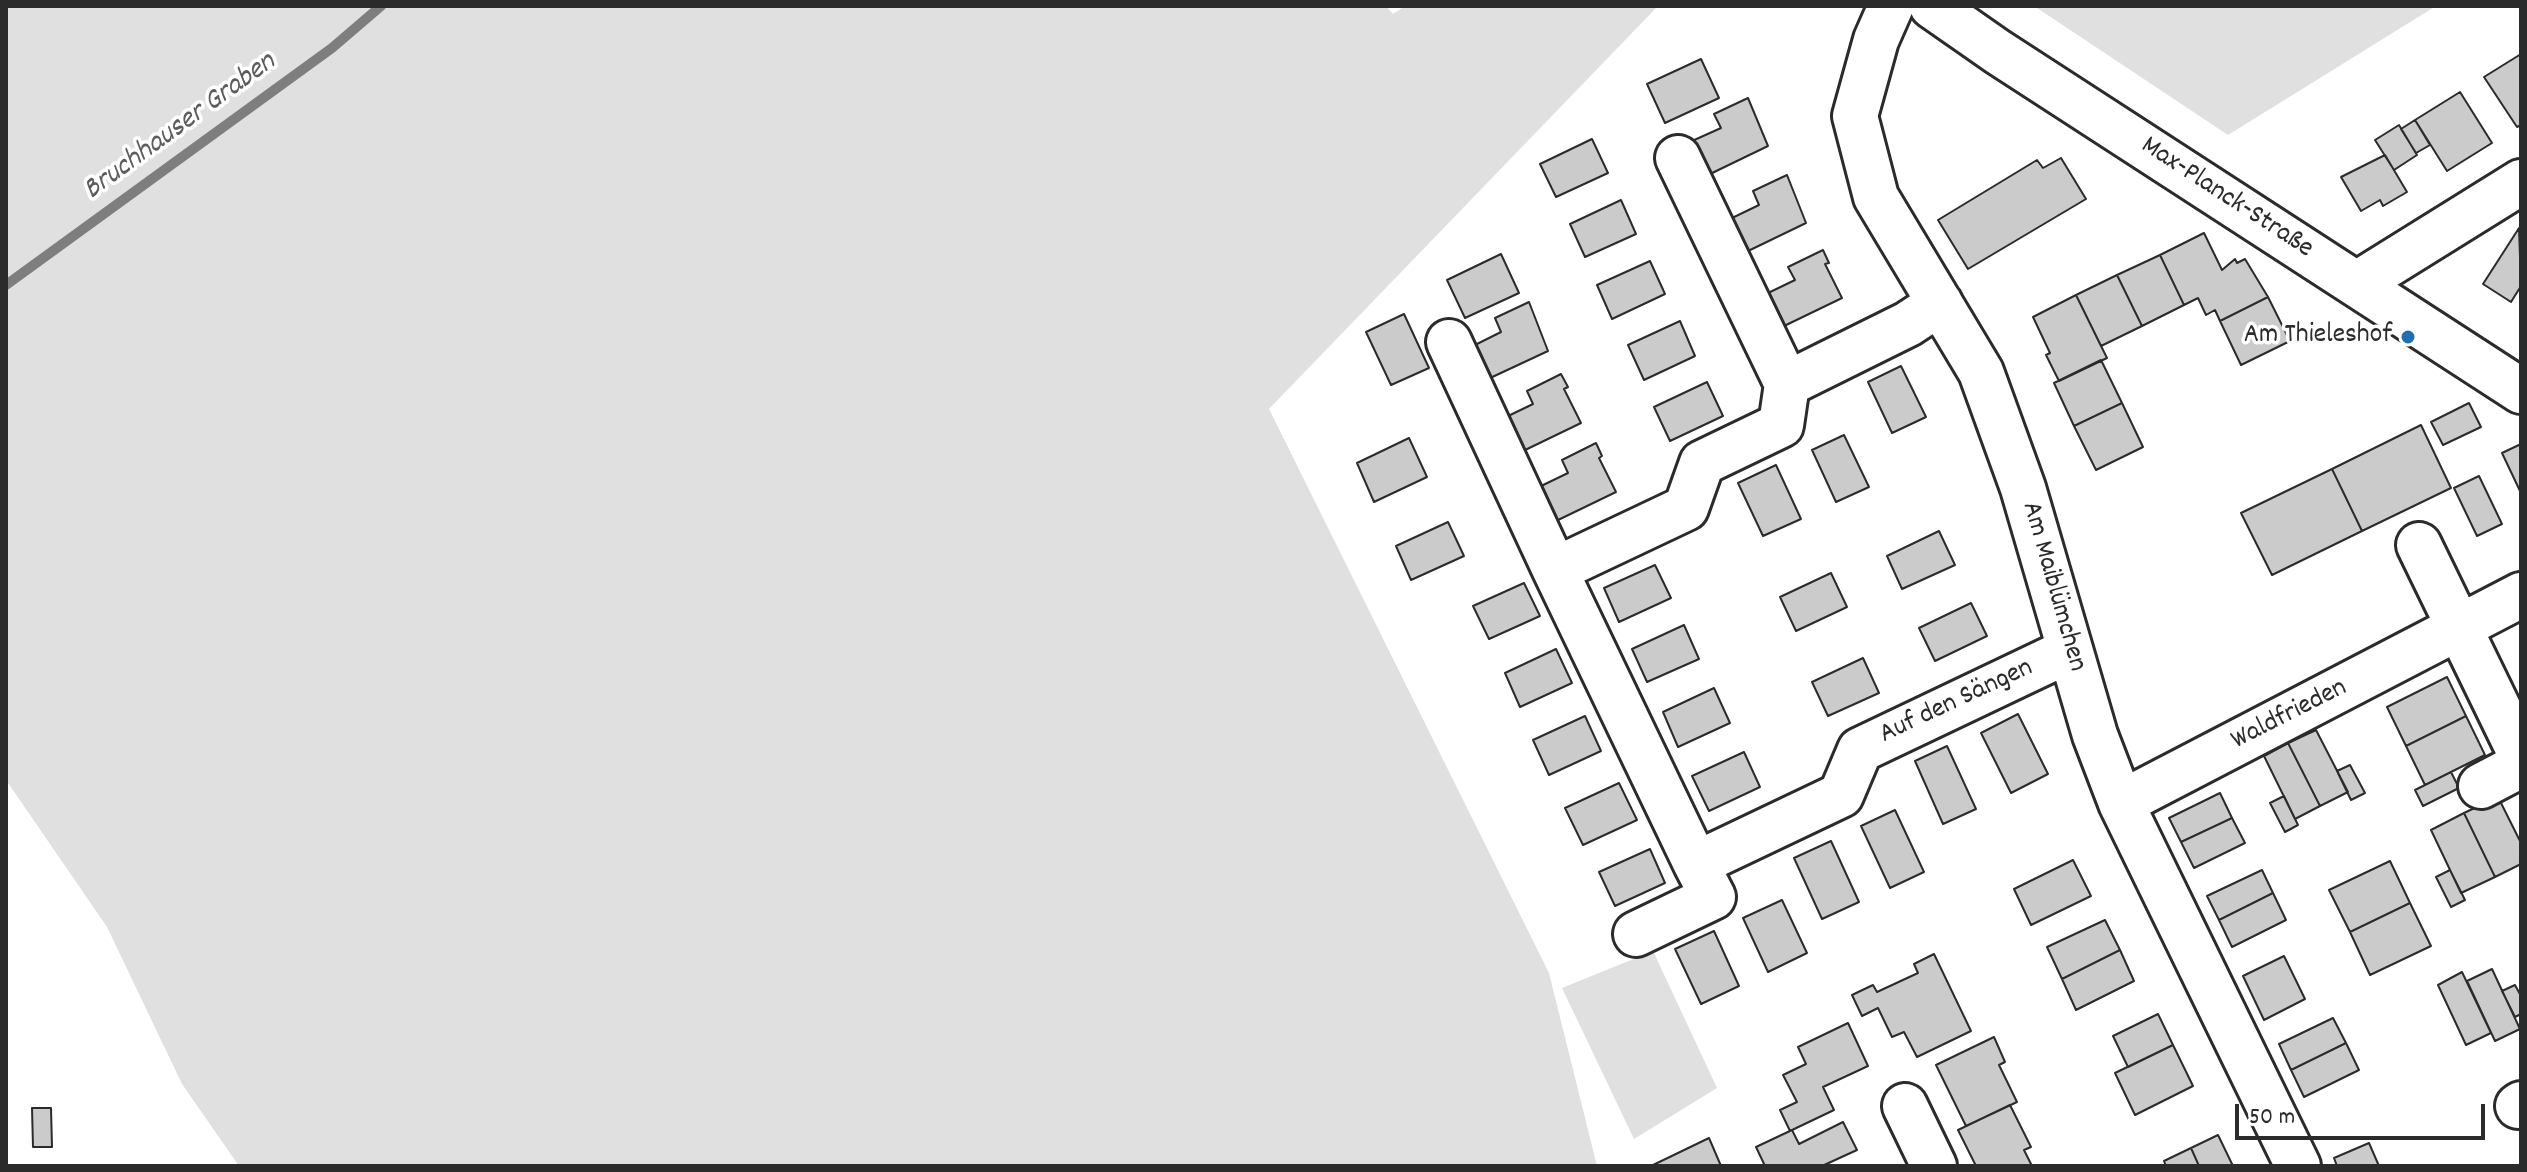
<!DOCTYPE html>
<meta charset="utf-8">
<style>
body{margin:0}
#map{position:relative;width:2527px;height:1172px;overflow:hidden;background:#fff;font-family:Dekko,sans-serif}
canvas{display:block}
.frame{position:absolute;inset:0;border:8px solid #2b2b2b;pointer-events:none}
.scale{position:absolute;left:2235px;top:1104px;width:250px;height:36px;box-sizing:border-box;border:4px solid #2b2b2b;border-top:0;padding-left:10px;font-size:24px;line-height:28px;white-space:nowrap;color:#2b2b2b;-webkit-text-stroke:6px #fff;paint-order:stroke}
</style>
<div id="map">
<canvas width="2527" height="1172"></canvas>
<div class="frame"></div>
<div class="scale">50 m</div>
</div>
<script>
const g = document.querySelector('canvas').getContext('2d');
g.lineJoin = 'round';
function paint(path, color) { g.fillStyle = color; g.fill(path, 'evenodd'); }
function trace(path, color, width, dash) { g.strokeStyle = color; g.lineWidth = width; g.lineCap = dash ? 'butt' : 'round'; g.setLineDash(dash || []); g.stroke(path); }
function write(font, color, halo, rows, align = 'center') {
  g.font = font + ' Dekko,sans-serif'; g.lineWidth = 7; g.setLineDash([]); g.textBaseline = 'middle'; g.strokeStyle = halo; g.fillStyle = color; for (const [text, x, y, turn = 0] of rows) {
    g.save(); g.translate(x, y); g.rotate((+turn || 0) * Math.PI / 180); g.textAlign = isNaN(turn) ? turn : align; if (halo) g.strokeText(text, 0, 0); g.fillText(text, 0, 0); g.restore();
  }
}
const green = new Path2D(`
 M 6,6 L 1386,6 L 1393,14 L 1405,6 L 1658,6 L 1269,409 L 1549,973 L 1597,1166 L 239,1166 L 182,1084 L 107,927 L 6,780 Z
 M 2034,6 L 2436,6 L 2228,135 Z
 M 1653,951 L 1717,1088 L 1634,1139 L 1562,988 Z`);
const stream = new Path2D(`
 M 6,285 L 332,48 L 381,6`);
const building = new Path2D(`
 M 2521,54 L 2521,125 L 2517,127 L 2484,77 Z
 M 1701,59 L 1719,98 L 1665,123 L 1647,84 Z
 M 2460,92 L 2492,143 L 2447,171 L 2415,120 Z
 M 1748,98 L 1768,146 L 1708,175 L 1692,141 L 1721,128 L 1714,114 Z
 M 2415,120 L 2430,145 L 2416,153 L 2401,129 Z
 M 2399,125 L 2417,155 L 2394,170 L 2375,140 Z
 M 1592,139 L 1608,173 L 1556,197 L 1540,164 Z
 M 2385,155 L 2407,192 L 2383,206 L 2380,200 L 2361,211 L 2341,177 Z
 M 2061,158 L 2086,199 L 1968,269 L 1938,220 L 2037,160 L 2043,168 Z
 M 1787,175 L 1806,223 L 1746,252 L 1730,219 L 1759,205 L 1753,191 Z
 M 1621,200 L 1636,234 L 1585,257 L 1570,224 Z
 M 2519,228 L 2521,286 L 2511,302 L 2483,284 Z
 M 2204,233 L 2222,270 L 2235,259 L 2237,263 L 2245,259 L 2268,297 L 2220,321 L 2215,310 L 2206,315 L 2198,298 L 2184,305 L 2160,255 Z
 M 1823,250 L 1829,263 L 1825,264 L 1842,298 L 1782,327 L 1766,294 L 1795,280 L 1788,267 Z
 M 1501,254 L 1519,293 L 1465,318 L 1447,280 Z
 M 2160,255 L 2184,305 L 2142,326 L 2117,275 Z
 M 1650,261 L 1665,294 L 1612,319 L 1597,285 Z
 M 2117,275 L 2142,326 L 2101,346 L 2076,295 Z
 M 2076,295 L 2107,358 L 2059,381 L 2046,355 L 2050,353 L 2033,317 Z
 M 2268,297 L 2290,341 L 2241,365 L 2220,321 Z
 M 1529,302 L 1548,351 L 1488,379 L 1473,346 L 1501,332 L 1495,318 Z
 M 1404,314 L 1429,368 L 1391,385 L 1366,332 Z
 M 1680,321 L 1695,356 L 1644,380 L 1628,345 Z
 M 2101,360 L 2122,403 L 2074,426 L 2054,383 Z
 M 1901,366 L 1926,417 L 1892,433 L 1868,382 Z
 M 1561,374 L 1568,387 L 1564,389 L 1581,423 L 1521,452 L 1504,418 L 1533,404 L 1527,391 Z
 M 1707,382 L 1723,416 L 1670,441 L 1654,407 Z
 M 2122,403 L 2143,447 L 2096,470 L 2074,426 Z
 M 2469,403 L 2481,427 L 2443,445 L 2431,422 Z
 M 2421,425 L 2451,488 L 2362,531 L 2332,469 Z
 M 1844,435 L 1869,487 L 1836,502 L 1812,450 Z
 M 1409,438 L 1427,477 L 1374,502 L 1357,463 Z
 M 1596,443 L 1602,456 L 1599,458 L 1616,492 L 1556,521 L 1539,487 L 1568,473 L 1562,460 Z
 M 2521,444 L 2521,490 L 2520,491 L 2502,453 Z
 M 1776,465 L 1801,519 L 1763,536 L 1738,483 Z
 M 2332,469 L 2362,531 L 2272,575 L 2241,513 Z
 M 2479,476 L 2502,524 L 2477,536 L 2454,488 Z
 M 1448,522 L 1464,556 L 1411,580 L 1396,546 Z
 M 1939,531 L 1955,565 L 1902,589 L 1887,556 Z
 M 1655,565 L 1671,598 L 1619,622 L 1604,588 Z
 M 1831,573 L 1847,607 L 1796,631 L 1780,597 Z
 M 1524,583 L 1540,616 L 1489,639 L 1473,606 Z
 M 1971,603 L 1987,636 L 1935,661 L 1919,628 Z
 M 1684,625 L 1699,659 L 1647,682 L 1632,649 Z
 M 1556,649 L 1572,683 L 1520,707 L 1505,673 Z
 M 1863,658 L 1879,693 L 1828,716 L 1812,682 Z
 M 2447,677 L 2466,716 L 2406,746 L 2387,707 Z
 M 1714,688 L 1730,723 L 1678,747 L 1663,712 Z
 M 2018,714 L 2048,774 L 2011,793 L 1981,733 Z
 M 1585,716 L 1601,751 L 1549,775 L 1533,740 Z
 M 2466,716 L 2485,755 L 2425,785 L 2406,746 Z
 M 2316,730 L 2348,792 L 2320,806 L 2288,743 Z
 M 2288,743 L 2320,806 L 2295,819 L 2264,756 Z
 M 1947,746 L 1976,809 L 1943,824 L 1915,761 Z
 M 1744,752 L 1760,787 L 1709,811 L 1692,776 Z
 M 2350,765 L 2365,793 L 2351,800 L 2337,771 Z
 M 2451,772 L 2459,788 L 2423,806 L 2415,790 Z
 M 1619,783 L 1637,820 L 1583,845 L 1565,808 Z
 M 2220,793 L 2232,818 L 2181,842 L 2169,818 Z
 M 2284,796 L 2298,825 L 2285,832 L 2270,803 Z
 M 2498,797 L 2521,843 L 2521,864 L 2495,877 L 2464,813 Z
 M 1895,810 L 1924,872 L 1890,888 L 1861,826 Z
 M 2464,813 L 2495,877 L 2461,893 L 2431,830 Z
 M 2232,818 L 2245,843 L 2194,868 L 2181,842 Z
 M 1831,841 L 1859,902 L 1822,919 L 1794,858 Z
 M 1650,849 L 1665,883 L 1615,906 L 1599,872 Z
 M 2073,860 L 2091,896 L 2031,925 L 2014,889 Z
 M 2390,861 L 2410,903 L 2350,932 L 2329,890 Z
 M 2262,870 L 2273,893 L 2219,920 L 2207,896 Z
 M 2450,870 L 2465,900 L 2451,907 L 2436,877 Z
 M 2273,893 L 2286,920 L 2232,947 L 2219,920 Z
 M 1782,900 L 1807,953 L 1768,972 L 1743,918 Z
 M 2410,903 L 2431,946 L 2370,975 L 2350,932 Z
 M 2105,920 L 2120,950 L 2062,979 L 2047,947 Z
 M 1714,931 L 1739,986 L 1701,1004 L 1675,949 Z
 M 2120,950 L 2134,981 L 2076,1010 L 2062,979 Z
 M 1934,954 L 1971,1031 L 1917,1057 L 1904,1032 L 1892,1037 L 1878,1008 L 1862,1016 L 1852,995 L 1873,985 L 1877,992 L 1918,973 L 1914,964 Z
 M 2284,956 L 2305,999 L 2264,1020 L 2243,976 Z
 M 2492,969 L 2520,1029 L 2495,1041 L 2467,981 Z
 M 2462,972 L 2491,1033 L 2466,1045 L 2438,985 Z
 M 2515,985 L 2521,996 L 2521,1014 L 2515,1017 L 2502,991 Z
 M 2158,1014 L 2173,1045 L 2128,1067 L 2113,1036 Z
 M 2333,1018 L 2346,1043 L 2291,1070 L 2279,1044 Z
 M 1848,1023 L 1868,1066 L 1823,1087 L 1834,1110 L 1790,1131 L 1780,1110 L 1797,1102 L 1783,1075 L 1806,1064 L 1798,1047 Z
 M 1994,1037 L 2005,1062 L 1999,1065 L 2017,1102 L 1966,1126 L 1936,1065 Z
 M 2346,1043 L 2359,1070 L 2304,1097 L 2291,1070 Z
 M 2173,1045 L 2193,1086 L 2135,1115 L 2115,1073 Z
 M 2010,1105 L 2031,1147 L 2024,1150 L 2032,1166 L 1976,1166 L 1958,1130 Z
 M 32,1108 L 51,1108 L 52,1147 L 33,1147 Z
 M 1843,1122 L 1857,1150 L 1822,1166 L 1765,1166 L 1756,1147 L 1792,1130 L 1799,1144 Z
 M 2218,1135 L 2233,1166 L 2199,1166 L 2191,1148 Z
 M 1709,1138 L 1721,1166 L 1651,1166 Z
 M 2369,1143 L 2379,1166 L 2337,1166 L 2334,1158 Z
 M 2191,1148 L 2199,1166 L 2166,1166 L 2164,1161 Z`);
const minor = new Path2D(`
 M 1891,6 L 1876,40 L 1855,116 L 1876,197 L 1981,372 L 2023,488 L 2095,735 L 2121,803 L 2298,1166
 M 1932,6 L 1998,52 L 2521,391
 M 1678,158 L 1787,384
 M 2357,284 L 2521,182
 M 1940,303 L 1908,324 L 1787,384 L 1781,425 L 1702,463 L 1686,508 L 1555,570 L 1696,864 L 1841,795 L 1860,750 L 2070,650
 M 1449,342 L 1555,570
 M 2419,545 L 2521,755
 M 2481,786 L 2521,765
 M 2121,803 L 2521,595
 M 1636,934 L 1713,897 L 1696,864
 M 1905,1106 L 1934,1166
 M 2518,1106 L 2521,1104`);
const markers = [
 [2408,337,8,"#1f6fb2"]
];
const streetNames = [
 ["Max-Planck-Straße",2226,199,33],
 ["Am Maiblümchen",2052,587,74],
 ["Auf den Sängen",1957,703,-25],
 ["Waldfrieden",2290,716,-27]
];
const poiNames = [
 ["Am Thieleshof",2392,337]
];
const waterNames = [
 ["Bruchhauser Graben",181,128,-36]
];
paint(green, '#e0e0e0');
trace(stream, '#7e7e7e', 10);
paint(building, '#cbcbcb');
trace(building, '#2b2b2b', 2);
trace(minor, '#2b2b2b', 50);
trace(minor, '#fff', 44);
for (const [x, y, r, color] of markers) { const dot = new Path2D(); dot.arc(x, y, r, 0, 2 * Math.PI); g.fillStyle = color; g.fill(dot); trace(dot, '#fff', 3); }
write('28px', '#2b2b2b', '#fff', streetNames);
write('28px', '#2b2b2b', '#fff', poiNames, 'right');
write('italic 30px', '#5c5c5c', '#fff', waterNames);
</script>
